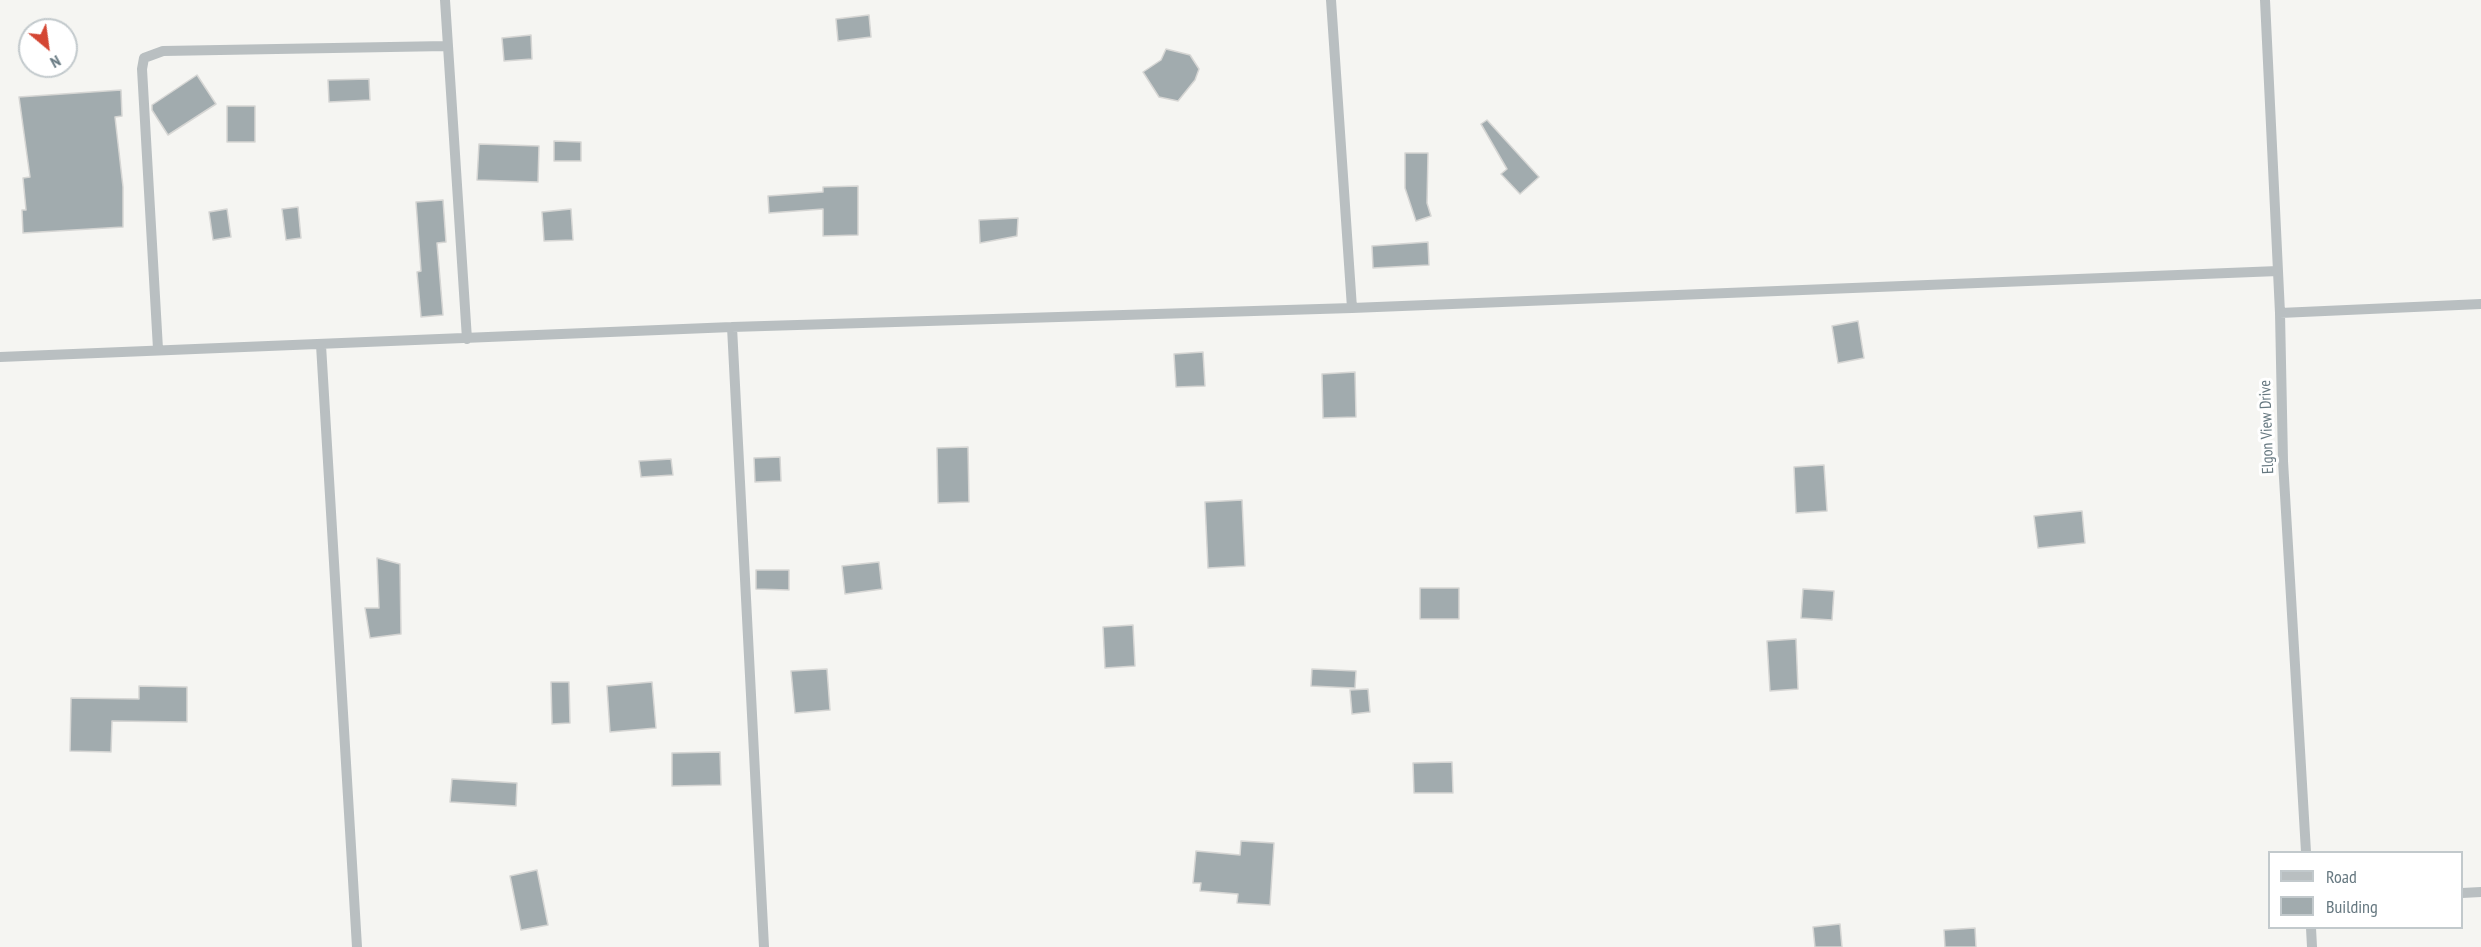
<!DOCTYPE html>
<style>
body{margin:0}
#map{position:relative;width:2481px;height:947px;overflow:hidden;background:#f5f5f2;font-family:"PT Sans Narrow",sans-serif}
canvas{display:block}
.legend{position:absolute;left:2268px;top:851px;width:195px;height:78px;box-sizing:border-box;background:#fff;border:2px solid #c2c9cc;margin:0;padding:8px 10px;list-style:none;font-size:18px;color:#667880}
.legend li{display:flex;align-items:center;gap:12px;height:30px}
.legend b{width:30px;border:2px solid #c2c9cc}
.north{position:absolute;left:18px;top:18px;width:60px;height:60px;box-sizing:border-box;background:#fff;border:2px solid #c2c9cc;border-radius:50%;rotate:151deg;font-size:16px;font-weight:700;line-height:24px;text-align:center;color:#667880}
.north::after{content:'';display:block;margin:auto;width:21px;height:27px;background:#d44633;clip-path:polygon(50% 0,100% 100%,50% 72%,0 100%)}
</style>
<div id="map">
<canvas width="2481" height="947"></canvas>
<ul class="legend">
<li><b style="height:8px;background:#b9bfc1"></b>Road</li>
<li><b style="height:16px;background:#a1abae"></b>Building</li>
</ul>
<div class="north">N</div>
</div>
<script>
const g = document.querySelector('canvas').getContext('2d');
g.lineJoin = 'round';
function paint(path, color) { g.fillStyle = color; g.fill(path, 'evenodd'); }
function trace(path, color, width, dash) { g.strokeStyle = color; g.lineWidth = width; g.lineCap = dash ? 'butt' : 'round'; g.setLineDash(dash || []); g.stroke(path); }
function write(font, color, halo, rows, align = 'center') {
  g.font = font + ' "PT Sans Narrow",sans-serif'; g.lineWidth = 6; g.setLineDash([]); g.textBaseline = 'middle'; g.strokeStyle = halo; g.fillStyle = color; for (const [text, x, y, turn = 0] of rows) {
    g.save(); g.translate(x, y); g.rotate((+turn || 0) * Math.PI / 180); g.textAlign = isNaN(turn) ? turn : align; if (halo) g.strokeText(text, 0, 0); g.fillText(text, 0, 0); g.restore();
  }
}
const building = new Path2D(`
 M 869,15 L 871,37 L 838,41 L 836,19 Z
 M 531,35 L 532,59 L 504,61 L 502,38 Z
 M 1166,49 L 1190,55 L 1199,69 L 1195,80 L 1178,101 L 1159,97 L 1143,72 L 1161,60 Z
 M 197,75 L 216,104 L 168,135 L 152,110 L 152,105 Z
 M 369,79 L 370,100 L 329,102 L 328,80 Z
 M 121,90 L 122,116 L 115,117 L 123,187 L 123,227 L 23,233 L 22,210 L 26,210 L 23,178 L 30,177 L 19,97 Z
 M 227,106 L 255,106 L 255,142 L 227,142 Z
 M 1487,120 L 1539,177 L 1520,194 L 1501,174 L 1507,169 L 1481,124 Z
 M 554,141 L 581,142 L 581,161 L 554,161 Z
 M 479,144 L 539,146 L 538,182 L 477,180 Z
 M 1405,153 L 1428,153 L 1427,203 L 1431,216 L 1416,221 L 1405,188 Z
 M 858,186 L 858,235 L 823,236 L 823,209 L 769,213 L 768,196 L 823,192 L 823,187 Z
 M 443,200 L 446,242 L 437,243 L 443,315 L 421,317 L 417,272 L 421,271 L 416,202 Z
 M 298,207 L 301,238 L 286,240 L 282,209 Z
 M 227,209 L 231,237 L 213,240 L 209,212 Z
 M 571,209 L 573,240 L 544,241 L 542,212 Z
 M 1018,218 L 1017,236 L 980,243 L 979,220 Z
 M 1428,242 L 1429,265 L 1373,268 L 1372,246 Z
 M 1858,321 L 1864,358 L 1838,363 L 1832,326 Z
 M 1203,352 L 1205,386 L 1176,387 L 1174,354 Z
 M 1355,372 L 1356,417 L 1323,418 L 1322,374 Z
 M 968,447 L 969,502 L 938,503 L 937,448 Z
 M 780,457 L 781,481 L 755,482 L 754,458 Z
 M 671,459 L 673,475 L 641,477 L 639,461 Z
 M 1824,465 L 1827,511 L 1796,513 L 1794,467 Z
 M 1242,500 L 1245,566 L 1208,568 L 1205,502 Z
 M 2082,511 L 2085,543 L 2038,548 L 2034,516 Z
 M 377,558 L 400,564 L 401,634 L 370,638 L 365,608 L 379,608 Z
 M 879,562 L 882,589 L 845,594 L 842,566 Z
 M 756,570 L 789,570 L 789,590 L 756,589 Z
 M 1420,588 L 1459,588 L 1459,619 L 1420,619 Z
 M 1803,589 L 1834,591 L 1832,620 L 1801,618 Z
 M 1133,625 L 1135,666 L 1105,668 L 1103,627 Z
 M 1796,639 L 1798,689 L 1770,691 L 1767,641 Z
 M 827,669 L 830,710 L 795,713 L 791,671 Z
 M 1312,669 L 1356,671 L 1355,688 L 1311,686 Z
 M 551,682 L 569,682 L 570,723 L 552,724 Z
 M 652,682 L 656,728 L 610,732 L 607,686 Z
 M 139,686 L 187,687 L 187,722 L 112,721 L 111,752 L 70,751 L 71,698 L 139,699 Z
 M 1368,689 L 1370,712 L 1352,714 L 1350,690 Z
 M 720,752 L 721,785 L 672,786 L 672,753 Z
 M 1452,762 L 1453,793 L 1414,793 L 1413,763 Z
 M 452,779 L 517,783 L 516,806 L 450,802 Z
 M 1241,841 L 1274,843 L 1270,905 L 1237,903 L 1238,894 L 1200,891 L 1201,883 L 1193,883 L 1196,851 L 1240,855 Z
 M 537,870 L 548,925 L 521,930 L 510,876 Z
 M 1840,924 L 1842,947 L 1815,947 L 1813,927 Z
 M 1975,928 L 1976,947 L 1945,947 L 1944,930 Z`);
const minor = new Path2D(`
 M 445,0 L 467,339
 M 1331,0 L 1352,308
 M 2265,0 L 2280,313 L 2283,461 L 2306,852
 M 2280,313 L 2481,304
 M 732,327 L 764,947
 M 321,345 L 357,947
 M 158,349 L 142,69 L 144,58 L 163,51 L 447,46
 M 0,357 L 732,327 L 1352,308 L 2278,271
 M 2462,893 L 2481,892
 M 2311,928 L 2312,947`);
const streetNames = [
 ["Elgon View Drive",2267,427,-92]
];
paint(building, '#a1abae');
trace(building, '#d6d6d4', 1.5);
trace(minor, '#b9bfc1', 10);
write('16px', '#667880', '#fff', streetNames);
</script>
